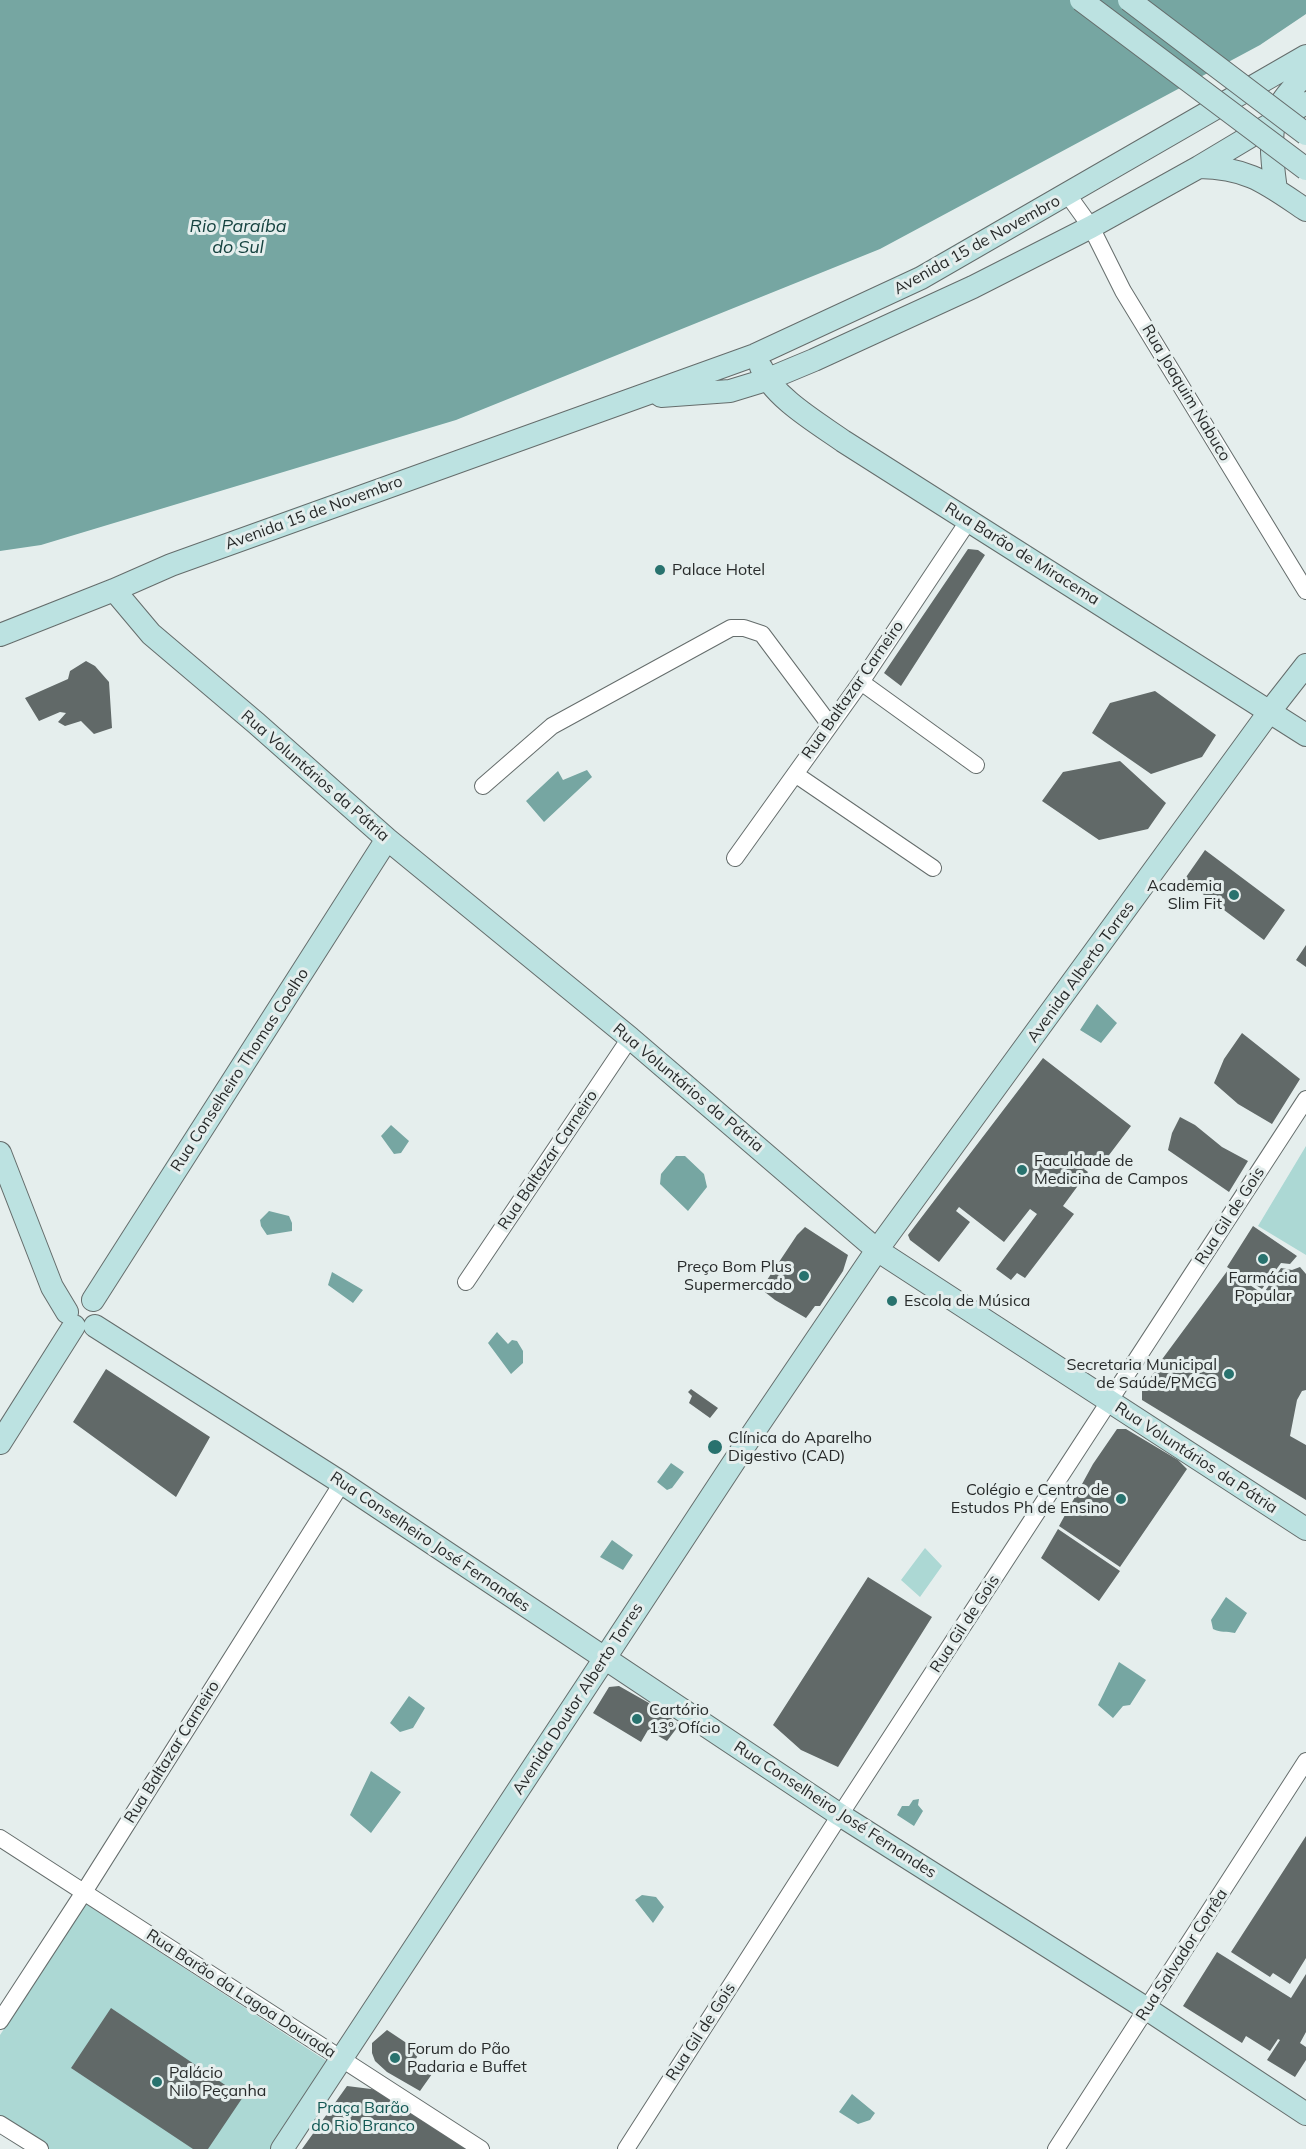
<!DOCTYPE html>
<meta charset="utf-8">
<style>
body{margin:0}
canvas{display:block;background:#e5eeed}
</style>
<canvas width="1306" height="2149"></canvas>
<script>
const g = document.querySelector('canvas').getContext('2d');
g.lineJoin = 'round';
function paint(path, color) { g.fillStyle = color; g.fill(path, 'evenodd'); }
function trace(path, color, width, dash) { g.strokeStyle = color; g.lineWidth = width; g.lineCap = dash ? 'butt' : 'round'; g.setLineDash(dash || []); g.stroke(path); }
function write(font, color, halo, rows, align = 'center') {
  g.font = font + ' Mulish,sans-serif'; g.lineWidth = 6; g.setLineDash([]); g.textBaseline = 'middle'; g.strokeStyle = halo; g.fillStyle = color; for (const [text, x, y, turn = 0] of rows) {
    g.save(); g.translate(x, y); g.rotate((+turn || 0) * Math.PI / 180); g.textAlign = isNaN(turn) ? turn : align; if (halo) g.strokeText(text, 0, 0); g.fillText(text, 0, 0); g.restore();
  }
}
const green = new Path2D(`
 M 1306,1146 L 1306,1255 L 1258,1226 Z
 M 925,1548 L 942,1566 L 920,1597 L 901,1580 Z
 M 86,1904 L 328,2062 L 272,2149 L 49,2149 L 0,2118 L 0,2035 Z`);
const water = new Path2D(`
 M 0,0 L 1306,0 L 1306,14 L 1260,45 L 880,249 L 456,420 L 41,545 L 0,551 Z
 M 587,770 L 592,777 L 544,822 L 526,801 L 558,771 L 563,780 Z
 M 1097,1004 L 1117,1023 L 1101,1043 L 1080,1030 Z
 M 391,1125 L 409,1141 L 401,1153 L 394,1154 L 381,1136 Z
 M 676,1156 L 685,1156 L 704,1174 L 707,1187 L 688,1211 L 660,1184 L 661,1174 Z
 M 269,1211 L 289,1216 L 292,1223 L 292,1231 L 267,1235 L 261,1226 L 260,1220 Z
 M 332,1272 L 363,1290 L 353,1303 L 328,1285 Z
 M 497,1332 L 508,1344 L 512,1340 L 517,1341 L 523,1351 L 523,1363 L 511,1374 L 488,1343 Z
 M 671,1463 L 684,1472 L 672,1488 L 667,1490 L 657,1482 Z
 M 612,1540 L 633,1555 L 623,1570 L 600,1557 Z
 M 1226,1597 L 1247,1613 L 1235,1633 C 1226,1631 1221,1633 1213,1629 L 1211,1620 Z
 M 1119,1662 L 1146,1680 L 1130,1705 L 1123,1706 L 1113,1718 L 1098,1705 Z
 M 409,1696 L 425,1708 L 413,1728 L 400,1732 L 390,1723 Z
 M 371,1771 L 401,1792 L 371,1833 L 350,1815 Z
 M 919,1799 L 918,1805 L 923,1811 L 914,1826 L 897,1815 L 902,1806 L 909,1806 L 913,1800 Z
 M 642,1895 L 656,1897 L 664,1907 L 653,1923 L 635,1900 Z
 M 852,2094 L 875,2113 L 870,2120 L 858,2124 L 839,2112 Z`);
const building = new Path2D(`
 M 968,549 L 978,550 L 985,555 L 901,686 L 884,673 Z
 M 86,661 L 95,666 L 109,682 L 112,728 L 94,734 L 81,721 L 65,726 L 58,722 L 66,713 L 60,712 L 39,721 L 25,698 L 68,679 L 70,671 Z
 M 1155,691 L 1216,735 L 1202,757 L 1151,774 L 1092,733 L 1110,703 Z
 M 1120,761 L 1166,803 L 1148,829 L 1099,840 L 1042,801 L 1063,772 Z
 M 1205,850 L 1285,910 L 1264,940 L 1184,880 Z
 M 1306,945 L 1306,967 L 1296,960 Z
 M 1242,1033 L 1300,1079 L 1272,1124 L 1238,1104 L 1214,1083 L 1224,1059 Z
 M 1043,1058 L 1131,1126 L 1100,1167 L 1090,1160 L 1084,1169 L 1088,1172 L 1063,1206 L 1074,1214 L 1025,1278 L 1017,1273 L 1011,1280 L 996,1269 L 1037,1214 L 1030,1209 L 1004,1242 L 959,1207 L 956,1211 L 970,1222 L 939,1262 L 910,1240 L 908,1235 Z
 M 1180,1117 L 1195,1125 L 1222,1147 L 1248,1161 L 1229,1192 L 1168,1150 L 1172,1133 Z
 M 1253,1226 L 1297,1256 L 1290,1264 L 1281,1263 L 1262,1289 L 1227,1267 Z
 M 805,1227 L 848,1255 L 843,1271 L 820,1306 L 815,1306 L 806,1318 L 775,1300 L 761,1289 L 797,1235 Z
 M 1300,1267 L 1306,1274 L 1306,1390 L 1302,1391 L 1297,1400 L 1290,1436 L 1306,1445 L 1306,1500 L 1142,1400 L 1142,1391 L 1163,1358 L 1228,1270 L 1263,1294 L 1281,1268 L 1292,1270 Z
 M 106,1369 L 210,1437 L 176,1497 L 73,1422 Z
 M 691,1389 L 718,1408 L 710,1418 L 689,1403 L 692,1396 L 688,1392 Z
 M 1117,1429 L 1126,1429 L 1178,1460 L 1187,1469 L 1120,1567 L 1059,1526 L 1093,1464 Z
 M 1058,1529 L 1120,1571 L 1099,1601 L 1041,1558 Z
 M 868,1577 L 932,1617 L 838,1767 L 801,1750 L 773,1725 Z
 M 619,1686 L 663,1711 L 679,1725 L 667,1741 L 648,1730 L 641,1742 L 593,1713 L 609,1687 Z
 M 1306,1836 L 1306,1958 L 1290,1984 L 1273,1973 L 1270,1977 L 1231,1952 Z
 M 1217,1952 L 1291,1998 L 1306,1974 L 1306,2032 L 1300,2043 L 1306,2047 L 1306,2060 L 1295,2077 L 1267,2060 L 1280,2040 L 1278,2039 L 1270,2051 L 1246,2036 L 1242,2043 L 1183,2006 Z
 M 111,2008 L 243,2097 L 208,2149 L 193,2149 L 71,2068 Z
 M 387,2030 L 420,2052 L 414,2062 L 432,2074 L 420,2091 L 387,2072 L 375,2061 L 372,2053 L 372,2043 Z
 M 347,2086 L 379,2090 L 466,2149 L 302,2149 Z`);
const street = new Path2D(`
 M 1068,195 L 1091,227 L 1123,291 L 1306,591
 M 861,682 L 976,765
 M 795,774 L 933,868
 M 483,786 L 552,726 L 731,628 L 744,628 L 762,634 L 830,725
 M 735,858 L 861,682 L 969,520
 M 466,1282 L 630,1038
 M 0,1838 L 481,2149
 M 0,2021 L 84,1892 L 342,1483
 M 0,2124 L 40,2149
 M 626,2149 L 840,1815 L 1306,1099
 M 1056,2149 L 1306,1761`);
const secondary = new Path2D(`
 M 1199,167 C 1249,168 1266,183 1306,210
 M 1276,190 C 1272,161 1267,129 1282,102 C 1288,92 1298,83 1306,73
 M 761,367 C 773,397 816,422 843,441 L 1306,735
 M 661,396 L 730,391 L 766,380 L 814,360 L 973,287 L 1091,227 L 1199,167 L 1306,103
 M 114,590 L 151,634 L 256,723 L 387,839 L 630,1038 L 877,1250 L 1306,1529
 M 0,635 L 114,590 L 171,565 L 755,355 L 921,278 L 1306,56
 M 0,1153 L 52,1287 L 67,1312
 M 93,1300 L 387,839
 M 95,1326 L 342,1483 L 840,1815 L 1147,2009 L 1306,2114
 M 0,1443 L 74,1326
 M 282,2149 L 751,1436 L 877,1250 L 1270,711 L 1306,665`);
const secondaryBridge = new Path2D(`
 M 1081,0 L 1306,169
 M 1129,0 L 1306,134`);
const markers = [
 [660,570,6,"#28726e"],
 [1234,895,6,"#28726e"],
 [1022,1170,6,"#28726e"],
 [1263,1259,6,"#28726e"],
 [804,1276,6,"#28726e"],
 [892,1301,6,"#28726e"],
 [1229,1374,6,"#28726e"],
 [715,1447,8,"#28726e"],
 [1121,1499,6,"#28726e"],
 [637,1719,6,"#28726e"],
 [395,2058,6,"#28726e"],
 [157,2082,6,"#28726e"]
];
const streetNames = [
 ["Avenida 15 de Novembro",977,245,-29],
 ["Rua Joaquim Nabuco",1186,393,59],
 ["Avenida 15 de Novembro",314,513,-20],
 ["Rua Barão de Miracema",1022,554,32],
 ["Rua Baltazar Carneiro",853,690,-55],
 ["Rua Voluntários da Pátria",315,776,41],
 ["Avenida Alberto Torres",1081,972,-54],
 ["Rua Conselheiro Thomas Coelho",240,1070,-57],
 ["Rua Voluntários da Pátria",688,1088,40],
 ["Rua Baltazar Carneiro",548,1160,-56],
 ["Rua Gil de Gois",1230,1216,-57],
 ["Rua Voluntários da Pátria",1196,1458,33],
 ["Rua Conselheiro José Fernandes",430,1542,34],
 ["Rua Gil de Gois",965,1624,-57],
 ["Avenida Doutor Alberto Torres",578,1699,-57],
 ["Rua Baltazar Carneiro",172,1752,-58],
 ["Rua Conselheiro José Fernandes",835,1810,33],
 ["Rua Salvador Corrêa",1182,1955,-57],
 ["Rua Barão da Lagoa Dourada",241,1994,33],
 ["Rua Gil de Gois",701,2032,-57]
];
const poiNames = [
 ["Palace Hotel",672,570],
 ["Academia",1222,886,"right"],
 ["Slim Fit",1222,904,"right"],
 ["Faculdade de",1034,1161],
 ["Medicina de Campos",1034,1179],
 ["Preço Bom Plus",792,1267,"right"],
 ["Supermercado",792,1285,"right"],
 ["Farmácia",1263,1278,"center"],
 ["Popular",1263,1296,"center"],
 ["Escola de Música",904,1301],
 ["Secretaria Municipal",1217,1365,"right"],
 ["de Saúde/PMCG",1217,1383,"right"],
 ["Clínica do Aparelho",728,1438],
 ["Digestivo (CAD)",728,1456],
 ["Colégio e Centro de",1109,1490,"right"],
 ["Estudos Ph de Ensino",1109,1508,"right"],
 ["Cartório",649,1710],
 ["13º Ofício",649,1728],
 ["Forum do Pão",407,2049],
 ["Padaria e Buffet",407,2067],
 ["Palácio",169,2073],
 ["Nilo Peçanha",169,2091]
];
const parkNames = [
 ["Praça Barão",363,2108],
 ["do Rio Branco",363,2126]
];
const waterNames = [
 ["Rio Paraíba",238,227],
 ["do Sul",238,248]
];
paint(green, '#acd8d4');
paint(water, '#76a6a2');
paint(building, '#616968');
trace(street, '#656d6c', 18);
trace(secondary, '#656d6c', 24);
trace(street, '#fff', 16);
trace(secondary, '#bce2e1', 22);
trace(secondaryBridge, '#656d6c', 24, []);
trace(secondaryBridge, '#bce2e1', 22);
for (const [x, y, r, color] of markers) { const dot = new Path2D(); dot.arc(x, y, r, 0, 2 * Math.PI); g.fillStyle = color; g.fill(dot); trace(dot, '#e5eeed', 2); }
write('16px', '#282b2b', '#e5eeed', streetNames);
write('16px', '#282b2b', '#e5eeed', poiNames, 'left');
write('16px', '#115753', '#e5eeed', parkNames);
write('italic 18px', '#164340', '#e5eeed', waterNames);
</script>
